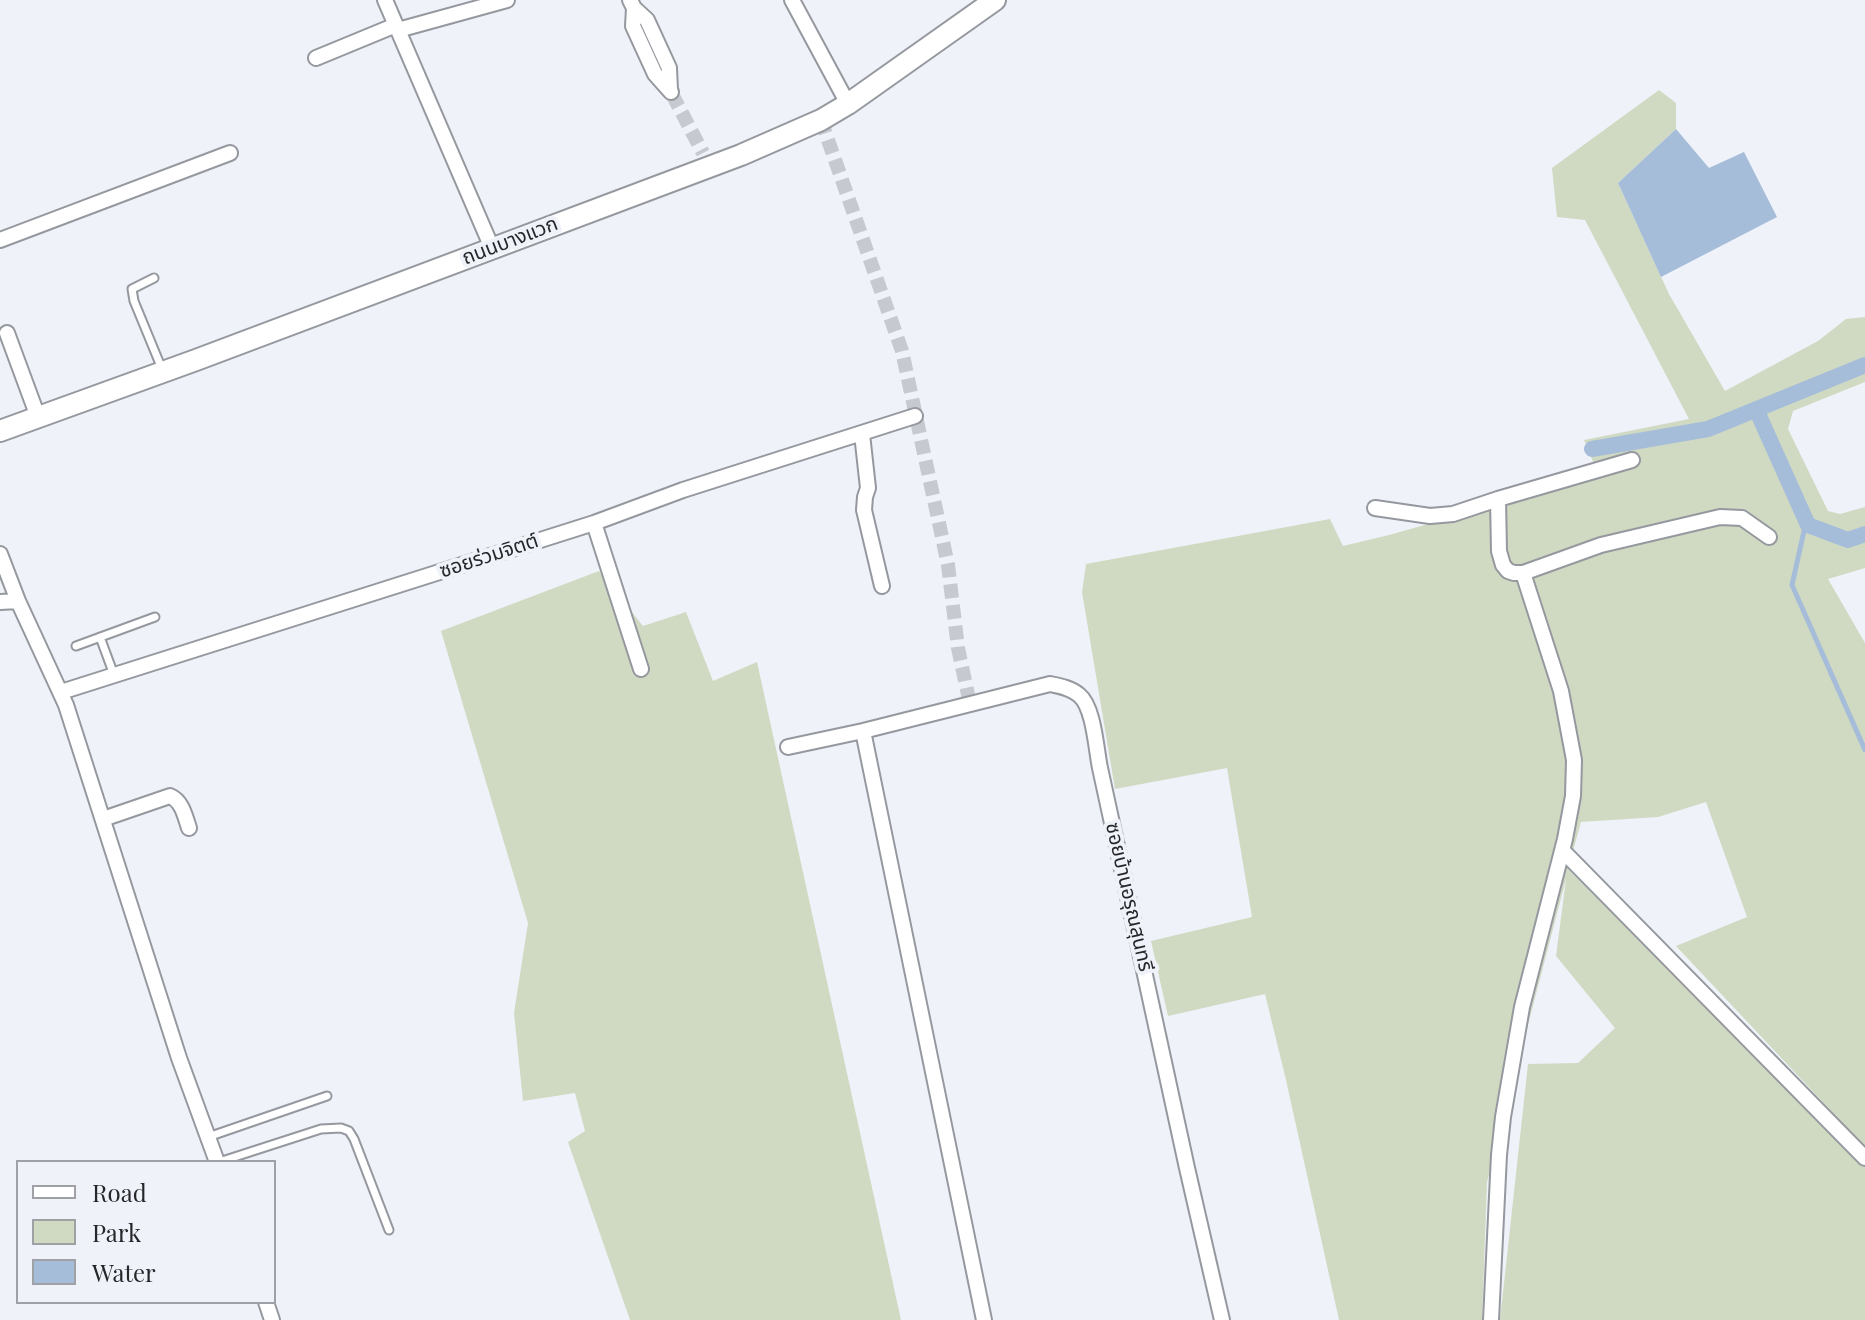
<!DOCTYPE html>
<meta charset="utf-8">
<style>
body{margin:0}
#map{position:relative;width:1865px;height:1320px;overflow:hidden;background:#eff2f9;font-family:"Playfair Display",serif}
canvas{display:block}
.legend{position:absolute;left:16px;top:1160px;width:260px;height:144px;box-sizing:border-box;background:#eff2f9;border:2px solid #9fa1a6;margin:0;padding:10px 14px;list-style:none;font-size:24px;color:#26272a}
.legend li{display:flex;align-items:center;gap:16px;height:40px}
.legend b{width:40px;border:2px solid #9fa1a6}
</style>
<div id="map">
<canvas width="1865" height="1320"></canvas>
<ul class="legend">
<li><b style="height:10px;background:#fff"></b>Road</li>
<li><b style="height:22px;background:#d0dac2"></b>Park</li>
<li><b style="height:22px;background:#a6bdda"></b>Water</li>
</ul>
</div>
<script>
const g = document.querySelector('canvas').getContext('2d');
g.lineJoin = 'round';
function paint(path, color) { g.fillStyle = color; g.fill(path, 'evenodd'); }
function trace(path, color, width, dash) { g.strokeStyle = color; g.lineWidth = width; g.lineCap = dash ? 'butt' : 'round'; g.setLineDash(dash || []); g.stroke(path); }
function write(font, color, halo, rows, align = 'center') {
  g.font = font + ' "Playfair Display","Noto Sans Thai",serif'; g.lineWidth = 8; g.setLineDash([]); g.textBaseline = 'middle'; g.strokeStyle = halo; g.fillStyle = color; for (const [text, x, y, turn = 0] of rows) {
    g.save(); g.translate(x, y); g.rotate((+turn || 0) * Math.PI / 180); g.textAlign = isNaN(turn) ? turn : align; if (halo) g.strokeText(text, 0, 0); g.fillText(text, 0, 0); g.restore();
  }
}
const green = new Path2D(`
 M 1659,90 L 1676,103 L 1676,129 L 1618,183 L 1669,294 L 1725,391 L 1818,341 L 1846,319 L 1865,317 L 1865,382 L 1793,411 L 1788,429 L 1828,511 L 1840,514 L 1865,507 L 1865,568 L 1828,579 L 1865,643 L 1865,1147 L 1676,946 L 1747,917 L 1706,802 L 1658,817 L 1581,822 L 1568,869 L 1865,1167 L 1865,1320 L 1500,1320 L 1528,1064 L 1578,1063 L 1615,1028 L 1556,956 L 1566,879 L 1487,1182 L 1482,1320 L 1339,1320 L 1286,1080 L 1265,994 L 1168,1016 L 1151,941 L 1252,917 L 1227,768 L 1115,789 L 1082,592 L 1086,564 L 1330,519 L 1343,546 L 1389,535 L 1599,476 L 1584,440 L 1689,419 L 1585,220 L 1557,217 L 1552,168 Z
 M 599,571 L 643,626 L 686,612 L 713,681 L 757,662 L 901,1320 L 630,1320 L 568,1142 L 585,1131 L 575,1093 L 523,1101 L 514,1013 L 528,923 L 441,631 Z`);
const water = new Path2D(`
 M 1676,129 L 1709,168 L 1744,152 L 1777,217 L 1661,277 L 1618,183 Z`);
const stream = new Path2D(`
 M 1806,522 L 1792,585 L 1865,750`);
const canal = new Path2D(`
 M 1756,409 L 1808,525 L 1848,540 L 1865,534
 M 1592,449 L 1708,429 L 1865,365`);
const streetTunnel = new Path2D(`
 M 672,94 L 703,153
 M 821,120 L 902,351 L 948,565 L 958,648 L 970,704`);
const lane = new Path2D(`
 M 154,278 L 132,289 L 134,301 L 162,369
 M 100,637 L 114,675
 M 76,646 L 155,617
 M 208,1137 L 327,1096
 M 219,1162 L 321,1129 L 341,1128 L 349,1131 L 354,1139 L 389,1230`);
const street = new Path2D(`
 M 385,0 L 492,248
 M 630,0 L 634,8 L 647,20 L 669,68 L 670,90
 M 792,0 L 848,104
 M 634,8 L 633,26 L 655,74 L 671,92
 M 398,30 L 507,0
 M 316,58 L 396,25
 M 0,240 L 230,153
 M 7,333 L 38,417
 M 862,434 L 868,488 L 865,497 L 864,510 L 882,586
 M 1632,460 L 1498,499 L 1499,551 L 1503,565 L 1508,571 L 1514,573 L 1523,573 L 1601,545 L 1720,517 L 1742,518 L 1769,537
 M 1375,508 L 1430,516 L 1453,514 L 1498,499
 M 594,523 L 641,669
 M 0,554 L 18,601 L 66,705 L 179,1058 L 217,1162
 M 0,602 L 18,601
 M 61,692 L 594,523 L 683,490 L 915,416
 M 863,731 L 984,1320
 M 788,747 L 863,731 L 1050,684 C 1060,686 1071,688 1079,695 C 1094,707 1096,749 1100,768 L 1187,1168 L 1222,1320
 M 103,819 L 170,796 C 182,801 185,816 189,828
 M 1562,850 L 1865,1158
 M 266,1302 L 272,1320
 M 1491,1320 L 1499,1155 L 1503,1117 L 1522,1007 L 1565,839 L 1573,796 L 1574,760 L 1561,691 L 1523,573`);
const secondary = new Path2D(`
 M 0,431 L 196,360 L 741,155 L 821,120 L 848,104 L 995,0`);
const streetNames = [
 ["ถนนบางแวก",510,241,-21],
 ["ซอยร่วมจิตต์",489,556,-18],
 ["ซอยบ้านอรุณสุนทรี",1129,897,77]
];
paint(green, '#d0dac2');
paint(water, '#a6bdda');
trace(stream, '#a6bdda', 5);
trace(canal, '#a6bdda', 16);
trace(streetTunnel, '#c7c9d0', 14, [14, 7]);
trace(lane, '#95989e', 11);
trace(street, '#95989e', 18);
trace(secondary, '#95989e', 24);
trace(lane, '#fff', 7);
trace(street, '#fff', 14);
trace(secondary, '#fff', 20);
write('20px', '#26272a', '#eff2f9', streetNames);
</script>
